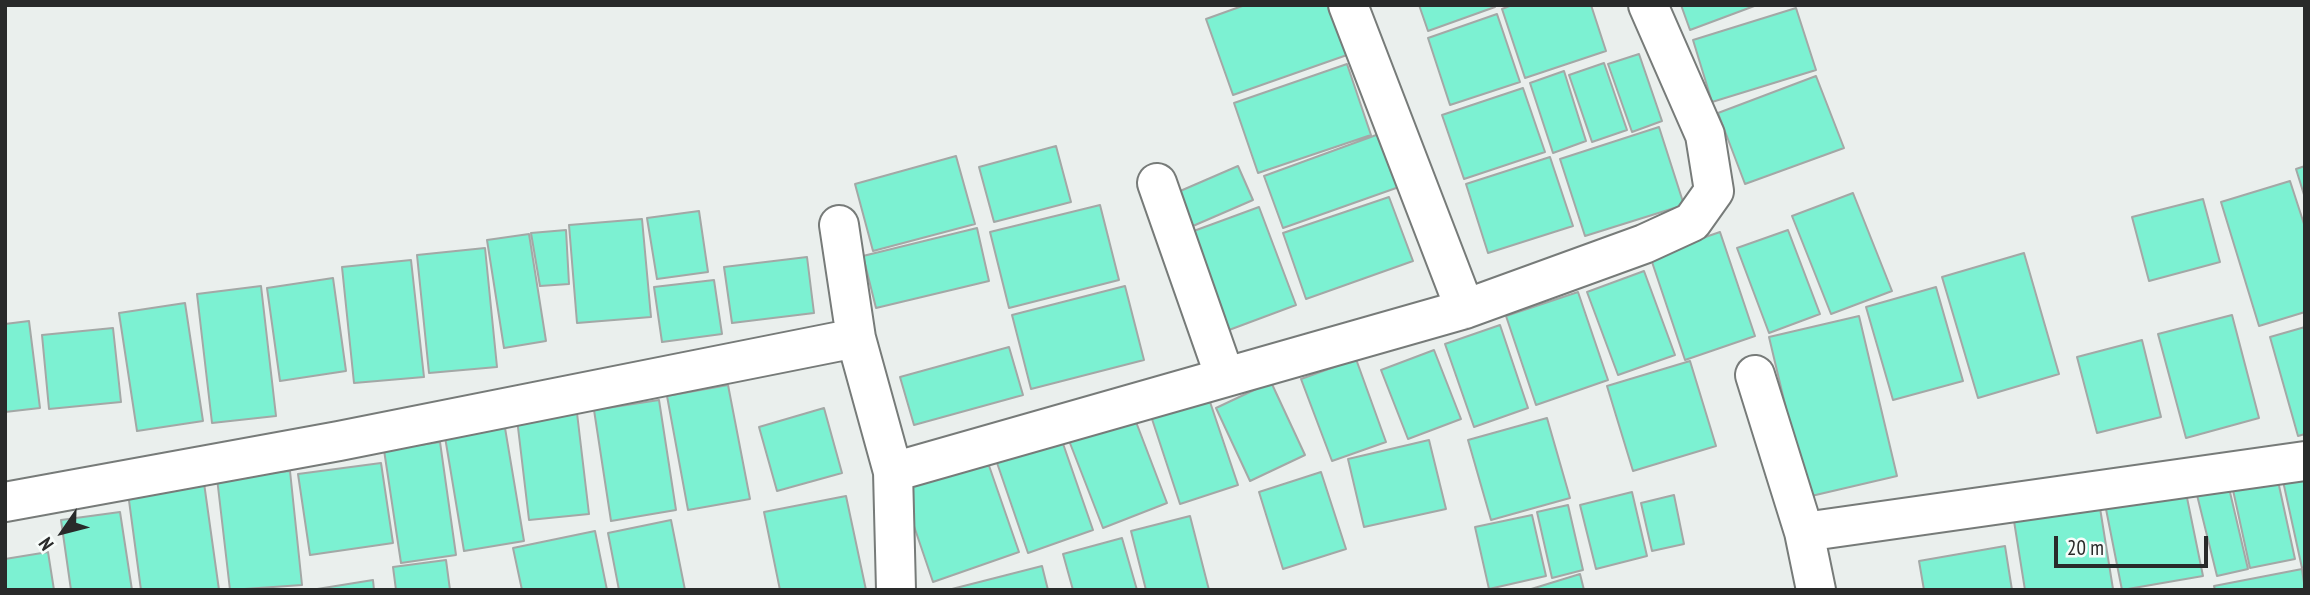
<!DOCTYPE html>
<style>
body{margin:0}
#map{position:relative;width:2310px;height:595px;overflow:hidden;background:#eaefed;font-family:"PT Sans Narrow",sans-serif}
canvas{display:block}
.frame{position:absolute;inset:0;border:7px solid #292a2a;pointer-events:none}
.north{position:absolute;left:28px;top:497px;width:70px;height:70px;-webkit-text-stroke:5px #f7fcfa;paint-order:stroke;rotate:235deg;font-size:19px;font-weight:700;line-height:28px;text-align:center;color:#292a2a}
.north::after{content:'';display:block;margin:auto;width:24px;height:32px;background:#292a2a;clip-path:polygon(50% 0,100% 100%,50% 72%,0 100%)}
.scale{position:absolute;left:2054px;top:536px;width:154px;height:32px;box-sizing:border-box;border:4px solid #292a2a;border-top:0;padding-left:9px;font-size:21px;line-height:24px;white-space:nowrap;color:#292a2a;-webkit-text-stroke:5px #f7fcfa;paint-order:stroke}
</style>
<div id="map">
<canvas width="2310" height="595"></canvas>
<div class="frame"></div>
<div class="north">N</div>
<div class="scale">20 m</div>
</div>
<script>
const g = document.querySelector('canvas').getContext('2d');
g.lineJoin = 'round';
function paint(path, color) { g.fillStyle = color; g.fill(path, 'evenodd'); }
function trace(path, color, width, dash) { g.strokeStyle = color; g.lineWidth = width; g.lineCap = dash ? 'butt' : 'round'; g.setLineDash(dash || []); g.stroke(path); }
const building = new Path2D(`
 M 1245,5 L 1329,5 L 1347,55 L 1233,95 L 1206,19 Z
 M 1419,5 L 1494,5 L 1495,7 L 1428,31 Z
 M 1512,5 L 1591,5 L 1606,51 L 1525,78 L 1502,9 Z
 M 1681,5 L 1757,5 L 1690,30 Z
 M 1796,8 L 1816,70 L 1712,102 L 1693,40 Z
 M 1497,14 L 1520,82 L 1450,105 L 1428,38 Z
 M 1639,54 L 1662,121 L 1632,132 L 1608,64 Z
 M 1604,63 L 1627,130 L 1592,142 L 1569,75 Z
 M 1347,64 L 1371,135 L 1258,173 L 1234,103 Z
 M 1564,71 L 1586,141 L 1553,153 L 1530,83 Z
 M 1816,76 L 1844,148 L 1745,184 L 1718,113 Z
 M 1523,88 L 1545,152 L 1464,179 L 1442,115 Z
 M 1659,127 L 1684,205 L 1585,236 L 1560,159 Z
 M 1379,134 L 1399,187 L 1283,228 L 1264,176 Z
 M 1056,146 L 1071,202 L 994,222 L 979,167 Z
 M 956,156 L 975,224 L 873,251 L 855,184 Z
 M 1550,157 L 1573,226 L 1488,253 L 1466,184 Z
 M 1238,166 L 1253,200 L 1179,232 L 1164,198 Z
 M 2305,166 L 2305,198 L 2296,169 Z
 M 2290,181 L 2305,227 L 2305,312 L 2259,326 L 2221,202 Z
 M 1853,193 L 1892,291 L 1831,314 L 1792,216 Z
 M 1389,197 L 1413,261 L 1306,299 L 1283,233 Z
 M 2203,199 L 2220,262 L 2149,281 L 2132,217 Z
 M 1100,205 L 1119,280 L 1009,308 L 990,232 Z
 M 1259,207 L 1296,305 L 1229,330 L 1191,232 Z
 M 699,211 L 708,272 L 657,279 L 647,218 Z
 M 642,219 L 651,317 L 577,323 L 569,225 Z
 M 977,228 L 989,281 L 876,308 L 863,256 Z
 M 566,230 L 569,284 L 540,286 L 531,233 Z
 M 1788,230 L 1820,314 L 1769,333 L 1737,248 Z
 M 1720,232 L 1755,336 L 1685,360 L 1650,256 Z
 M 529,234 L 546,341 L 504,348 L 487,240 Z
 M 485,248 L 497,367 L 429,373 L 417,255 Z
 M 2024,253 L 2059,374 L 1978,398 L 1942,277 Z
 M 807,257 L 814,313 L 732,323 L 724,267 Z
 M 411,260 L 424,377 L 354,383 L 342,267 Z
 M 1644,271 L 1675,355 L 1618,375 L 1587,292 Z
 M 333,278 L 346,371 L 280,381 L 267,288 Z
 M 714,280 L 722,334 L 662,342 L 654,287 Z
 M 261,286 L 276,416 L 212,423 L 197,294 Z
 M 1125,286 L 1144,360 L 1031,389 L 1012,315 Z
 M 1936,287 L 1963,381 L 1893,400 L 1866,307 Z
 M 1578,292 L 1608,380 L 1536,405 L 1506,316 Z
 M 185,303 L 203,421 L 137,431 L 119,313 Z
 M 2232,315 L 2259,418 L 2186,438 L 2158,334 Z
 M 1859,316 L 1897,476 L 1807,497 L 1769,337 Z
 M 29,321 L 40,408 L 5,412 L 5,324 Z
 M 1500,325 L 1528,408 L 1474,427 L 1445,344 Z
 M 2305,327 L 2305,434 L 2298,436 L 2270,337 Z
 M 113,328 L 121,402 L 49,409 L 42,335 Z
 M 2142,340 L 2161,417 L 2097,433 L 2077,357 Z
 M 1009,347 L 1023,395 L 914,425 L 900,377 Z
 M 1434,350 L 1461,419 L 1408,439 L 1381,370 Z
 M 1356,359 L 1386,442 L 1332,461 L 1301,379 Z
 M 1690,361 L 1716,446 L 1633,471 L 1607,386 Z
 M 1271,382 L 1305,455 L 1250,481 L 1216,408 Z
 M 728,385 L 750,499 L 688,510 L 667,396 Z
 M 1208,396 L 1238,485 L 1180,504 L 1151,416 Z
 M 659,400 L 676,510 L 611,521 L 594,410 Z
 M 824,408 L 842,473 L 777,491 L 759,427 Z
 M 577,413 L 589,514 L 529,520 L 517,419 Z
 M 1133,414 L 1167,503 L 1103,528 L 1068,438 Z
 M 1547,418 L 1570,498 L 1491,520 L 1468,440 Z
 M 504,422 L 524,541 L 464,551 L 444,431 Z
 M 1060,435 L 1093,530 L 1028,553 L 995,457 Z
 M 1429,440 L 1446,509 L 1364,527 L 1348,459 Z
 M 440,442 L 456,555 L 401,563 L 384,450 Z
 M 986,457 L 1019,552 L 933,582 L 900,485 Z
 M 381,463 L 393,543 L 310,555 L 298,474 Z
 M 290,471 L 302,585 L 230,590 L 217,478 Z
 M 1321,472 L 1346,549 L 1283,569 L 1259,492 Z
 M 2305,476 L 2305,567 L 2302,568 L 2283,481 Z
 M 2278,481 L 2295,559 L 2250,568 L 2233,490 Z
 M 204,483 L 219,590 L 141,590 L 128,493 Z
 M 2185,488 L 2203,576 L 2122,590 L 2105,504 Z
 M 2229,488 L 2248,569 L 2217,576 L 2197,495 Z
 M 1632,492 L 1647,556 L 1596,569 L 1580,505 Z
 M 1674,495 L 1684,544 L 1652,551 L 1641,503 Z
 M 846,496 L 866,590 L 780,590 L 764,512 Z
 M 1568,505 L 1583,570 L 1552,578 L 1537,512 Z
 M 2100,508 L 2113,589 L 2025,590 L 2014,521 Z
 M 120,512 L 132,590 L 71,590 L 61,520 Z
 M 1532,515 L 1546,576 L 1489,589 L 1475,527 Z
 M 1190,516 L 1209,590 L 1146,590 L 1131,531 Z
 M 671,520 L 685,590 L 619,590 L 608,533 Z
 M 595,531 L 607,590 L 522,590 L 513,548 Z
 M 1122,538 L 1137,590 L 1073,590 L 1063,554 Z
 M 2005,546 L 2012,590 L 1924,590 L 1919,561 Z
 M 48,552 L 54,590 L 5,590 L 5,559 Z
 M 446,560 L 450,590 L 396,590 L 393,567 Z
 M 1042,566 L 1048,590 L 948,590 Z
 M 2302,569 L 2305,590 L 2215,590 L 2214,586 Z
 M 1580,574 L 1584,590 L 1528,590 Z
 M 373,580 L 374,590 L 311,590 Z`);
const minor = new Path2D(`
 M 1348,5 L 1465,309
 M 1157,183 L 1225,377
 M 839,225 L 856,338 L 893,472 L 896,590
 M 1755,375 L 1804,532 L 1816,590
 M 893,472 L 1465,309 L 1644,244 L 1692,222 L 1714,191 L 1705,135 L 1648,5
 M 5,502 L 339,441 L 856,338
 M 1804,532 L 2305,461`);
paint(building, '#7cf1d2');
trace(building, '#a3a8a6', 2);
trace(minor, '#777b79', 42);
trace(minor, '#fff', 38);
</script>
